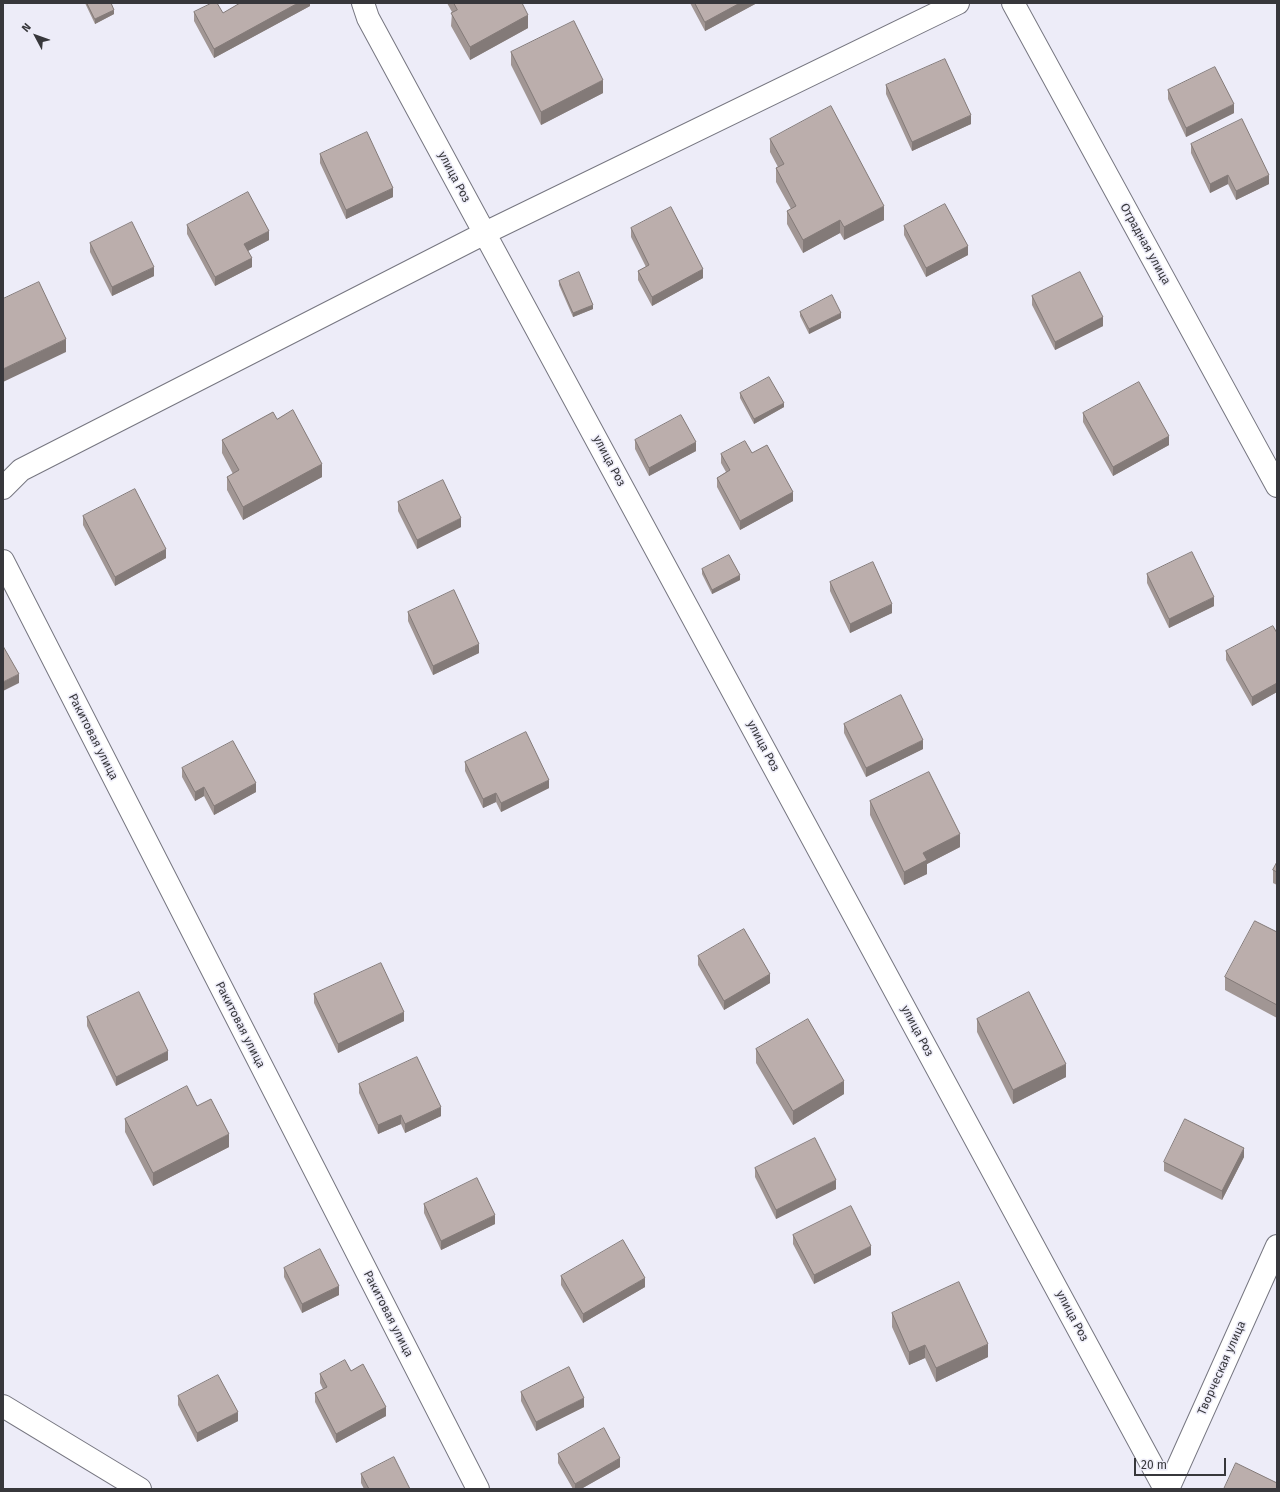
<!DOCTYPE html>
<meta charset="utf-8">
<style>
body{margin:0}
#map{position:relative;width:1280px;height:1492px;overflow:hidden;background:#edecf8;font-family:"Fira Sans",sans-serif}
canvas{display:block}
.frame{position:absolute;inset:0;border:4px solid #37373b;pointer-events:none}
.north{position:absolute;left:16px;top:16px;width:40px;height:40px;-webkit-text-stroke:3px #edecf8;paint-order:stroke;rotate:311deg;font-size:11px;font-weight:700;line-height:16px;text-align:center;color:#37373b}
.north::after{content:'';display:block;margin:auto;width:14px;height:18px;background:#37373b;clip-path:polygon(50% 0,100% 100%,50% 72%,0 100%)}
.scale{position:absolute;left:1134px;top:1458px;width:92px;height:18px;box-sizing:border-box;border:2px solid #37373b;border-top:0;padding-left:5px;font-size:12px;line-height:14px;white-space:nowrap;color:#37373b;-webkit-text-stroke:3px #edecf8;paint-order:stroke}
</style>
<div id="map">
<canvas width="1280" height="1492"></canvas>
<div class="frame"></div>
<div class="north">N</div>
<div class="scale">20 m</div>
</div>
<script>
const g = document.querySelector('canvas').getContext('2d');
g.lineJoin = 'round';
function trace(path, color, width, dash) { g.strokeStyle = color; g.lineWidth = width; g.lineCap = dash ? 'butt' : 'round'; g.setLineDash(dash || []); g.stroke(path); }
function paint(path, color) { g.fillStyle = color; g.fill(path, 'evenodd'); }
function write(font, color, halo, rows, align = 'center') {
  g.font = font + ' "Fira Sans",sans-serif'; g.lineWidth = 3; g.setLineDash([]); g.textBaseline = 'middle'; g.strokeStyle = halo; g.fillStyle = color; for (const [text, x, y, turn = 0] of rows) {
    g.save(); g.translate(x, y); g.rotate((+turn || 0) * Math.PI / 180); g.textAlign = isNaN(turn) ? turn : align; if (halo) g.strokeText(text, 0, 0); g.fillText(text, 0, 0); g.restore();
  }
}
const minor = new Path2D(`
 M 363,3 L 368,18 L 1165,1489
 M 1013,3 L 1277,486
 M 3,488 L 21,470 L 485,233 L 958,3
 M 3,561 L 478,1489
 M 3,1406 L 140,1489
 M 1168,1489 L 1277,1246`);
const wall = new Path2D(`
 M 85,3 L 111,3 L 114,14 L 95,24 Z
 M 310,3 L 310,6 L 214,58 L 194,21 L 194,12 L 223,13 Z
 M 447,3 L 522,3 L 528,28 L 470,60 L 451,26 L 452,12 Z
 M 690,3 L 757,3 L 705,31 Z
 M 511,52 L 603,93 L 541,125 L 511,65 Z
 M 886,85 L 971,124 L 912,151 L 886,94 Z
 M 1168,90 L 1234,113 L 1186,137 L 1168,99 Z
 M 770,139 L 884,220 L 844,240 L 840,233 L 803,253 L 787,224 L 787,211 L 791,209 L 776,182 L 776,168 L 778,167 L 770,152 Z
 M 1191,144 L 1269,184 L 1236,200 L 1228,184 L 1210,193 L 1191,153 Z
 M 320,154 L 393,197 L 346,219 L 320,163 Z
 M 187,225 L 269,240 L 248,251 L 252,267 L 215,286 L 187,234 Z
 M 904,226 L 968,255 L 926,277 L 904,235 Z
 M 631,228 L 703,278 L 652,306 L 638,280 L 638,271 L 646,267 L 631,237 Z
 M 90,243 L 154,276 L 112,296 L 90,252 Z
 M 559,281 L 593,309 L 573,317 L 559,285 Z
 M 1032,296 L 1103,326 L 1055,350 L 1032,305 Z
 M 800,312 L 841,318 L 809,334 L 800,316 Z
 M 740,393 L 784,407 L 754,424 L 740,398 Z
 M 1083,413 L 1169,445 L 1113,476 L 1083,422 Z
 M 277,419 L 322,477 L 243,520 L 227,490 L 227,477 L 233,474 L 222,453 L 222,440 Z
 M 635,440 L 696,451 L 649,476 L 635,449 Z
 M 752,453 L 793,501 L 740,530 L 717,487 L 717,478 L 726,472 L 721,463 L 721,454 Z
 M 398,502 L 461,527 L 417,549 L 398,511 Z
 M 83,516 L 166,558 L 115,586 L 83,525 Z
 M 702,569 L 740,580 L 712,594 L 702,574 Z
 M 1147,574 L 1214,606 L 1169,628 L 1147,583 Z
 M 830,582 L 892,613 L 850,633 L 830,591 Z
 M 408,612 L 479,653 L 433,675 L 408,621 Z
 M 1277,633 L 1277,692 L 1252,706 L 1226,660 L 1226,651 Z
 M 844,724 L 923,749 L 866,777 L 844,733 Z
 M 465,762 L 549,788 L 501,812 L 496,802 L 483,808 L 465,771 Z
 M 182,768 L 256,792 L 214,815 L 204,796 L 195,801 L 182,777 Z
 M 870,801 L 960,847 L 927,864 L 927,874 L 904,885 L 870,815 Z
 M 1277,862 L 1277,885 L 1273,883 L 1273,870 Z
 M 1277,932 L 1277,1018 L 1225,990 L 1225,977 Z
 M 698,956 L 770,983 L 724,1010 L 698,965 Z
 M 314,994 L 404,1021 L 338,1053 L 314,1003 Z
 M 87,1017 L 168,1060 L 116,1086 L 87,1026 Z
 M 977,1019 L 1066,1077 L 1013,1104 L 977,1032 Z
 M 756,1049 L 844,1094 L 793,1125 L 756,1063 Z
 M 359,1084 L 441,1116 L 405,1133 L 401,1124 L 378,1134 L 359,1093 Z
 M 197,1106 L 229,1147 L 153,1186 L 125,1132 L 125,1119 Z
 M 1244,1157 L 1222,1200 L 1164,1171 L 1164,1162 Z
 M 755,1168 L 836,1189 L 776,1219 L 755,1177 Z
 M 424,1204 L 495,1224 L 441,1250 L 424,1213 Z
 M 793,1235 L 871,1255 L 814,1284 L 793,1244 Z
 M 284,1268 L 339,1295 L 302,1313 L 284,1277 Z
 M 561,1276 L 645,1287 L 583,1323 L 561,1285 Z
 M 892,1313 L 988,1357 L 936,1382 L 925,1358 L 909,1365 L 892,1327 Z
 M 351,1371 L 386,1416 L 336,1443 L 315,1402 L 315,1393 L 323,1389 L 320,1383 L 320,1374 Z
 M 521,1392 L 584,1407 L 536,1431 L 521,1401 Z
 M 178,1396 L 238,1421 L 197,1442 L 178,1405 Z
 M 558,1454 L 620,1467 L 581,1489 L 573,1489 L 558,1463 Z
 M 361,1474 L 410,1489 L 364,1489 L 361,1483 Z`);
const shadedWall = new Path2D(`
 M 298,3 L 310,3 L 310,6 L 214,58 L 214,49 Z
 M 740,3 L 757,3 L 705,31 L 705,22 Z
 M 114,10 L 114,14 L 95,24 L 95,19 Z
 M 528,15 L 528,28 L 470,60 L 470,47 Z
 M 603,80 L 603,93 L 541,125 L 541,112 Z
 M 1234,104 L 1234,113 L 1186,137 L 1186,128 Z
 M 971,115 L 971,124 L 912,151 L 912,142 Z
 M 1228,175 L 1228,184 L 1210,193 L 1210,184 Z
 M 1269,175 L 1269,184 L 1236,200 L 1236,191 Z
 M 393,188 L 393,197 L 346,219 L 346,210 Z
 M 884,206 L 884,220 L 844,240 L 844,227 Z
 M 840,220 L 840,233 L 803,253 L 803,240 Z
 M 269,231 L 269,240 L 244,253 L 244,244 Z
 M 968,246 L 968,255 L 926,277 L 926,268 Z
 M 252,258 L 252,267 L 215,286 L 215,277 Z
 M 154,267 L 154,276 L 112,296 L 112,287 Z
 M 703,269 L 703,278 L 652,306 L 652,297 Z
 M 593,305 L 593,309 L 573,317 L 573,313 Z
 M 841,313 L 841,318 L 809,334 L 809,329 Z
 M 1103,317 L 1103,326 L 1055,350 L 1055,342 Z
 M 66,339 L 66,352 L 3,382 L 3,369 Z
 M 784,403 L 784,407 L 754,424 L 754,419 Z
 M 1169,436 L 1169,445 L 1113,476 L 1113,467 Z
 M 696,442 L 696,451 L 649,476 L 649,468 Z
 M 322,464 L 322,477 L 243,520 L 243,507 Z
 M 793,492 L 793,501 L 740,530 L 740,521 Z
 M 461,518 L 461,527 L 417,549 L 417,540 Z
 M 166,549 L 166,558 L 115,586 L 115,577 Z
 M 740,575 L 740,580 L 712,594 L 712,590 Z
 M 1214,597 L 1214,606 L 1169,628 L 1169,619 Z
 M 892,604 L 892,613 L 850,633 L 850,624 Z
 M 479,644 L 479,653 L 433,675 L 433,666 Z
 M 19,674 L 19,683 L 3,691 L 3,682 Z
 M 1277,683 L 1277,692 L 1252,706 L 1252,697 Z
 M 923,740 L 923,749 L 866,777 L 866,768 Z
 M 549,780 L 549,788 L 501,812 L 501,803 Z
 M 256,783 L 256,792 L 214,815 L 214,806 Z
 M 204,787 L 204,796 L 195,801 L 195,792 Z
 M 496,793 L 496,802 L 483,808 L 483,799 Z
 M 960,834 L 960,847 L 927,864 L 927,874 L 904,885 L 904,872 L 923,853 Z
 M 770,974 L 770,983 L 724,1010 L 724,1001 Z
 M 404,1012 L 404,1021 L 338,1053 L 338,1044 Z
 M 168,1051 L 168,1060 L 116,1086 L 116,1077 Z
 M 1066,1064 L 1066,1077 L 1013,1104 L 1013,1090 Z
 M 844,1081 L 844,1094 L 793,1125 L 793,1111 Z
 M 441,1107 L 441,1116 L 405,1133 L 405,1124 Z
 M 401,1115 L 401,1124 L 378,1134 L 378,1125 Z
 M 229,1134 L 229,1147 L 153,1186 L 153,1173 Z
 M 1244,1148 L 1244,1157 L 1222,1200 L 1222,1191 Z
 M 836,1180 L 836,1189 L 776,1219 L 776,1210 Z
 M 495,1215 L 495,1224 L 441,1250 L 441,1241 Z
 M 871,1246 L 871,1255 L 814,1284 L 814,1275 Z
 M 645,1278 L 645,1287 L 583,1323 L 583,1314 Z
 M 339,1286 L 339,1295 L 302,1313 L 302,1304 Z
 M 988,1344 L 988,1357 L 936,1382 L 936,1368 Z
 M 925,1345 L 925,1358 L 909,1365 L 909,1352 Z
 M 584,1398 L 584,1407 L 536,1431 L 536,1422 Z
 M 386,1407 L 386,1416 L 336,1443 L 336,1434 Z
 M 238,1412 L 238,1421 L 197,1442 L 197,1433 Z
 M 620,1458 L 620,1467 L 581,1489 L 575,1489 L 575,1484 Z`);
const building = new Path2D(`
 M 87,3 L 111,3 L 114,10 L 95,19 Z
 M 212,3 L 217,3 L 223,13 L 240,3 L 298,3 L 214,49 L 194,12 Z
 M 454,3 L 522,3 L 528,15 L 470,47 L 451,13 L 457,10 Z
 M 695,3 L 740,3 L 705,22 Z
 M 574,21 L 603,80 L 541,112 L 511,52 Z
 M 945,59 L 971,115 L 912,142 L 886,85 Z
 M 1215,67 L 1234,104 L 1186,128 L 1168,90 Z
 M 831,106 L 884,206 L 844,227 L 840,220 L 803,240 L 787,211 L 796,206 L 776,168 L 784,164 L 770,139 Z
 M 1242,119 L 1269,175 L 1236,191 L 1228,175 L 1210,184 L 1191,144 Z
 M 367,132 L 393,188 L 346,210 L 320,154 Z
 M 248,192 L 269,231 L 244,244 L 252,258 L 215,277 L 187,225 Z
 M 945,204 L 968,246 L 926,268 L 904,226 Z
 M 671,207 L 703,269 L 652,297 L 638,271 L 649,265 L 631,228 Z
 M 132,222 L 154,267 L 112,287 L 90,243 Z
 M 579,272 L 593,305 L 573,313 L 559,281 Z
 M 1080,272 L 1103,317 L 1055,342 L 1032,296 Z
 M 39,282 L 66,339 L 3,369 L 3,299 Z
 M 832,295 L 841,313 L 809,329 L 800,312 Z
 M 769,377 L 784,403 L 754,419 L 740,393 Z
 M 1139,382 L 1169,436 L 1113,467 L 1083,413 Z
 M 293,410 L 322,464 L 243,507 L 227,477 L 239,470 L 222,440 L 273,412 L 277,419 Z
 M 681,415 L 696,442 L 649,468 L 635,440 Z
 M 745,441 L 752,453 L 767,445 L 793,492 L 740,521 L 717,478 L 730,470 L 721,454 Z
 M 443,480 L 461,518 L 417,540 L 398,502 Z
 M 135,489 L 166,549 L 115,577 L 83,516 Z
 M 1192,552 L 1214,597 L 1169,619 L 1147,574 Z
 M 729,555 L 740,575 L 712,590 L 702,569 Z
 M 873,562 L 892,604 L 850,624 L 830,582 Z
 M 454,590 L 479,644 L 433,666 L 408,612 Z
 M 1273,626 L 1277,633 L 1277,683 L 1252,697 L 1226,651 Z
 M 3,646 L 19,674 L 3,682 Z
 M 901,695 L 923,740 L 866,768 L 844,724 Z
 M 526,732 L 549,780 L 501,803 L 496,793 L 483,799 L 465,762 Z
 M 233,741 L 256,783 L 214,806 L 204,787 L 195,792 L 182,768 Z
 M 929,772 L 960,834 L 923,853 L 927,860 L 904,872 L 870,801 Z
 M 1277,862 L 1277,872 L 1273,870 Z
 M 1255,921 L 1277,932 L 1277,1005 L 1225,977 Z
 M 744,929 L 770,974 L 724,1001 L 698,956 Z
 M 381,963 L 404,1012 L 338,1044 L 314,994 Z
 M 139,992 L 168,1051 L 116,1077 L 87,1017 Z
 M 1029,992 L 1066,1064 L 1013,1090 L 977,1019 Z
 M 808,1019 L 844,1081 L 793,1111 L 756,1049 Z
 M 417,1057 L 441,1107 L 405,1124 L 401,1115 L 378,1125 L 359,1084 Z
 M 187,1086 L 197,1106 L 211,1099 L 229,1134 L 153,1173 L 125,1119 Z
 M 1185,1119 L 1244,1148 L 1222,1191 L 1164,1162 Z
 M 815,1138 L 836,1180 L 776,1210 L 755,1168 Z
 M 477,1178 L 495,1215 L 441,1241 L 424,1204 Z
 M 851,1206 L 871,1246 L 814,1275 L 793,1235 Z
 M 623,1240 L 645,1278 L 583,1314 L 561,1276 Z
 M 320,1249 L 339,1286 L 302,1304 L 284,1268 Z
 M 959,1282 L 988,1344 L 936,1368 L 925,1345 L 909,1352 L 892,1313 Z
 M 345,1360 L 351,1371 L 363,1364 L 386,1407 L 336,1434 L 315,1393 L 327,1387 L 320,1374 Z
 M 569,1367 L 584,1398 L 536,1422 L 521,1392 Z
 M 218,1375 L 238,1412 L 197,1433 L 178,1396 Z
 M 604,1428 L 620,1458 L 575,1484 L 558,1454 Z
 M 394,1457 L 410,1489 L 369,1489 L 361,1474 Z
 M 1236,1463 L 1277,1483 L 1277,1489 L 1224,1489 Z`);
const streetNames = [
 ["улица Роз",454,177,62],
 ["Отрадная улица",1145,244,61],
 ["улица Роз",609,461,62],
 ["Ракитовая улица",93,737,63],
 ["улица Роз",763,746,62],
 ["Ракитовая улица",240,1025,63],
 ["улица Роз",917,1031,62],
 ["Ракитовая улица",388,1314,63],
 ["улица Роз",1072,1316,62],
 ["Творческая улица",1222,1368,-66]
];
trace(minor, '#767680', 24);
trace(minor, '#fff', 22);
paint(wall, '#a19694');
paint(shadedWall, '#837a78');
paint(building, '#bbaeac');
trace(building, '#837a78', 1);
write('12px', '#37373b', '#edecf8', streetNames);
</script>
